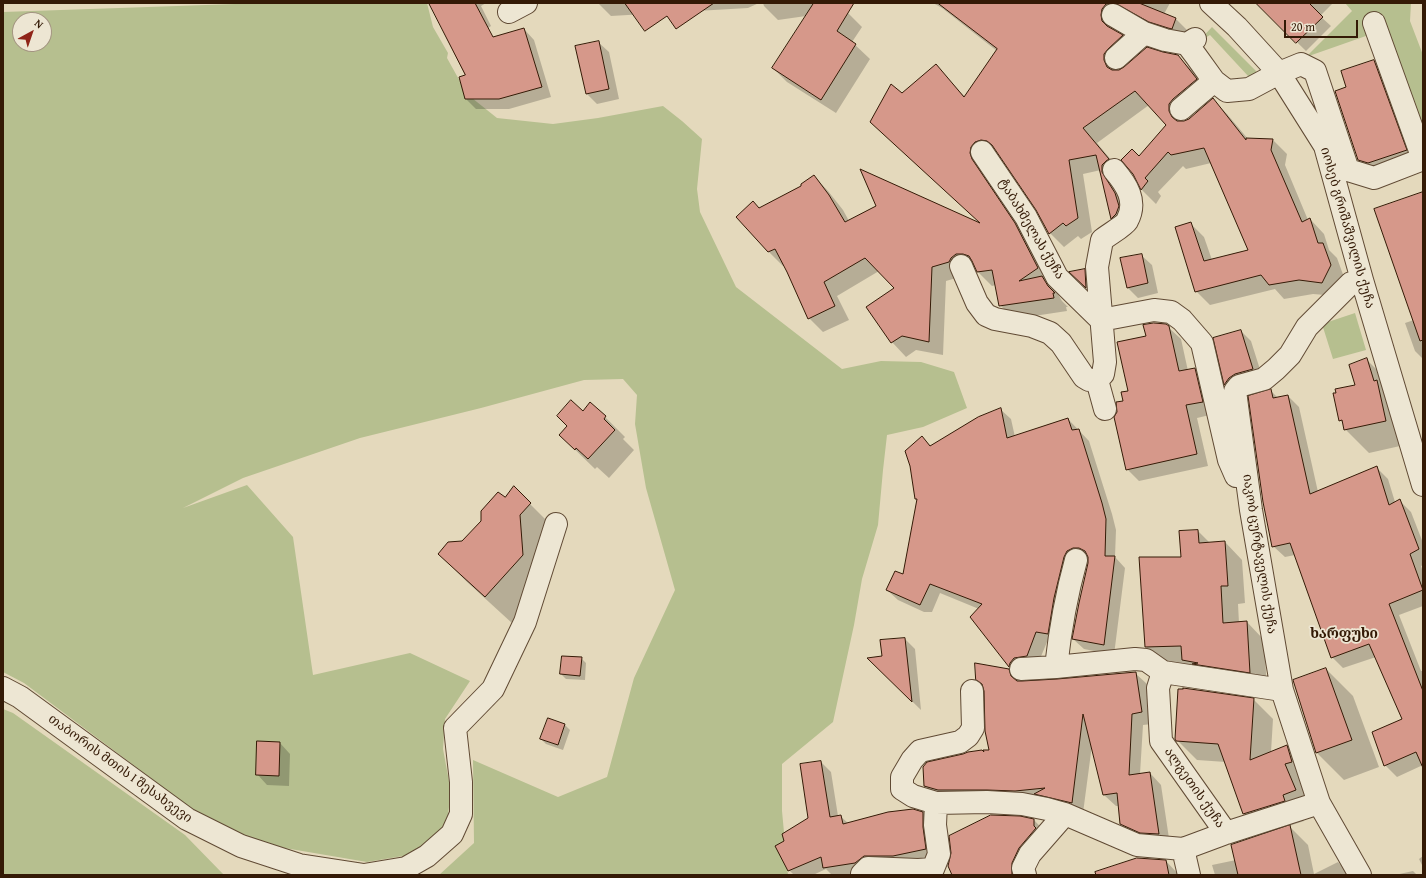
<!DOCTYPE html>
<meta charset="utf-8">
<style>
body{margin:0}
#map{position:relative;width:1426px;height:878px;overflow:hidden;background:#e4d9bc;font-family:"Gentium Book Plus",serif}
canvas{display:block}
.frame{position:absolute;inset:0;border:4px solid #341a06;pointer-events:none}
.north{position:absolute;left:12px;top:12px;width:40px;height:40px;box-sizing:border-box;background:#ede6d3;border:1px solid #a39481;border-radius:50%;rotate:40deg;font-size:11px;font-weight:700;line-height:16px;text-align:center;color:#341a06}
.north::after{content:'';display:block;margin:auto;width:14px;height:18px;background:#8f2418;clip-path:polygon(50% 0,100% 100%,50% 72%,0 100%)}
.scale{position:absolute;left:1284px;top:20px;width:74px;height:18px;box-sizing:border-box;border:2px solid #341a06;border-top:0;padding-left:5px;font-size:12px;line-height:14px;white-space:nowrap;color:#341a06;-webkit-text-stroke:3px #ede6d3;paint-order:stroke}
</style>
<div id="map">
<canvas width="1426" height="878"></canvas>
<div class="frame"></div>
<div class="north">N</div>
<div class="scale">20 m</div>
</div>
<script>
const g = document.querySelector('canvas').getContext('2d');
g.lineJoin = 'round';
function paint(path, color) { g.fillStyle = color; g.fill(path, 'evenodd'); }
function trace(path, color, width, dash) { g.strokeStyle = color; g.lineWidth = width; g.lineCap = dash ? 'butt' : 'round'; g.setLineDash(dash || []); g.stroke(path); }
function write(font, color, halo, rows, align = 'center') {
  g.font = font + ' "Gentium Book Plus","Noto Serif Georgian",serif'; g.lineWidth = 3.5; g.setLineDash([]); g.textBaseline = 'middle'; g.strokeStyle = halo; g.fillStyle = color; for (const [text, x, y, turn = 0] of rows) {
    g.save(); g.translate(x, y); g.rotate((+turn || 0) * Math.PI / 180); g.textAlign = isNaN(turn) ? turn : align; if (halo) g.strokeText(text, 0, 0); g.fillText(text, 0, 0); g.restore();
  }
}
const green = new Path2D(`
 M 264,3 L 427,3 L 433,27 L 448,53 L 447,58 L 467,94 L 497,118 L 553,124 L 598,118 L 663,106 L 682,121 L 702,139 L 697,189 L 700,212 L 736,287 L 842,369 L 881,361 L 921,362 L 954,372 L 967,408 L 923,427 L 887,435 L 883,470 L 878,525 L 862,579 L 854,625 L 833,722 L 782,764 L 782,811 L 788,875 L 439,875 L 474,843 L 473,760 L 558,797 L 607,777 L 634,678 L 675,590 L 646,488 L 635,424 L 637,395 L 623,379 L 584,380 L 481,408 L 360,438 L 243,478 L 183,508 L 247,485 L 293,537 L 313,675 L 410,653 L 470,681 L 445,719 L 443,749 L 451,792 L 445,837 L 415,854 L 367,862 L 261,844 L 192,809 L 24,683 L 3,672 L 3,12 ZM 20,20 L 44,20 L 44,44 L 20,44 Z
 M 1345,3 L 1411,3 L 1410,21 L 1423,55 L 1423,143 L 1383,30 L 1306,57 L 1352,11 Z
 M 1212,27 L 1259,74 L 1249,77 L 1210,35 L 1198,42 Z
 M 1355,313 L 1366,350 L 1333,359 L 1322,324 Z
 M 3,709 L 13,713 L 185,835 L 224,875 L 3,875 Z`);
const shadow = new Path2D(`
 M 430,3 L 486,3 L 481,6 L 491,26 L 461,46 L 524,29 L 534,40 L 551,97 L 509,109 L 476,109 L 466,99 L 466,76 Z
 M 598,3 L 759,3 L 748,8 L 611,16 Z
 M 763,3 L 842,3 L 848,13 L 862,27 L 852,42 L 870,59 L 836,113 L 787,82 L 773,68 L 806,16 L 778,20 L 764,6 Z
 M 933,3 L 1170,3 L 1164,14 L 1176,19 L 1190,33 L 1116,23 L 1115,32 L 1122,36 L 1136,50 L 1118,68 L 1118,71 L 1177,56 L 1192,70 L 1210,94 L 1183,119 L 1183,123 L 1190,119 L 1213,100 L 1227,114 L 1248,139 L 1273,140 L 1287,154 L 1285,165 L 1308,220 L 1310,219 L 1324,234 L 1329,250 L 1337,258 L 1345,280 L 1337,296 L 1313,294 L 1284,299 L 1275,289 L 1210,305 L 1196,291 L 1190,223 L 1204,237 L 1212,260 L 1249,251 L 1211,163 L 1186,169 L 1183,166 L 1158,192 L 1161,196 L 1156,204 L 1142,190 L 1134,173 L 1139,158 L 1167,125 L 1149,105 L 1097,143 L 1122,173 L 1129,208 L 1126,232 L 1112,218 L 1101,170 L 1083,174 L 1092,232 L 1081,239 L 1078,236 L 1064,247 L 1050,233 L 1037,209 L 1000,154 L 995,153 L 1029,239 L 1056,291 L 1062,301 L 1068,307 L 1066,307 L 1067,311 L 1014,319 L 1000,305 L 996,285 L 992,286 L 978,272 L 976,268 L 971,268 L 963,276 L 946,281 L 943,355 L 916,350 L 906,357 L 892,342 L 895,288 L 879,271 L 837,296 L 849,320 L 823,332 L 809,318 L 785,265 L 783,266 L 769,252 L 759,209 L 802,186 L 814,176 L 828,191 L 843,210 L 849,221 L 982,225 L 902,94 L 936,66 L 965,97 L 997,51 L 942,8 Z
 M 1257,3 L 1333,3 L 1320,16 L 1331,26 L 1306,51 Z
 M 598,42 L 609,52 L 619,99 L 597,104 L 587,94 L 577,47 Z
 M 1374,61 L 1394,81 L 1423,163 L 1423,171 L 1388,182 L 1379,180 L 1359,159 L 1347,88 Z
 M 1423,193 L 1423,359 L 1415,351 L 1405,323 L 1414,320 Z
 M 1141,255 L 1152,265 L 1158,293 L 1138,298 L 1128,288 Z
 M 1084,270 L 1089,275 L 1090,291 L 1071,272 Z
 M 1168,327 L 1181,339 L 1188,371 L 1195,369 L 1207,381 L 1214,414 L 1197,418 L 1208,466 L 1139,481 L 1127,469 L 1124,402 Z
 M 1241,331 L 1251,341 L 1263,379 L 1235,394 L 1225,384 L 1215,339 Z
 M 1367,360 L 1390,383 L 1409,444 L 1369,453 L 1345,429 L 1344,424 L 1340,420 L 1337,393 L 1357,386 Z
 M 1270,390 L 1278,398 L 1288,396 L 1299,407 L 1318,492 L 1377,468 L 1388,479 L 1395,502 L 1399,500 L 1411,512 L 1423,543 L 1423,565 L 1421,566 L 1423,572 L 1423,606 L 1399,615 L 1421,671 L 1423,671 L 1423,765 L 1397,777 L 1385,765 L 1403,720 L 1376,657 L 1343,668 L 1332,657 L 1295,555 L 1285,557 L 1273,546 Z
 M 1000,409 L 1011,419 L 1015,437 L 1068,419 L 1089,441 L 1112,514 L 1116,530 L 1115,557 L 1125,568 L 1114,655 L 1084,649 L 1073,639 L 1089,558 L 1083,558 L 1058,644 L 1047,642 L 1037,666 L 1020,676 L 1010,666 L 971,617 L 979,609 L 940,593 L 932,612 L 924,612 L 898,600 L 887,590 L 904,576 L 918,500 L 916,499 L 922,438 L 931,446 Z
 M 583,412 L 605,417 L 625,437 L 623,439 L 634,450 L 609,478 L 597,467 L 595,469 L 560,435 Z
 M 514,488 L 557,531 L 546,543 L 549,582 L 513,624 L 466,581 L 439,554 L 463,542 Z
 M 1198,531 L 1210,543 L 1225,542 L 1242,560 L 1245,603 L 1238,604 L 1239,623 L 1247,622 L 1264,640 L 1267,689 L 1200,677 L 1187,664 L 1163,664 L 1146,647 L 1182,558 Z
 M 905,639 L 915,649 L 921,710 L 869,659 L 883,657 Z
 M 581,658 L 586,663 L 585,680 L 566,679 L 561,674 Z
 M 1326,669 L 1353,696 L 1379,767 L 1344,780 L 1317,753 Z
 M 1008,670 L 1020,682 L 1135,673 L 1147,684 L 1152,724 L 1143,725 L 1140,774 L 1150,773 L 1161,785 L 1170,845 L 1133,835 L 1121,824 L 1119,806 L 1116,806 L 1104,795 L 1092,745 L 1083,813 L 936,797 L 925,786 L 985,755 L 990,750 Z
 M 1253,699 L 1273,719 L 1271,752 L 1287,746 L 1307,766 L 1315,810 L 1303,815 L 1304,821 L 1289,826 L 1308,845 L 1314,874 L 1338,862 L 1350,875 L 1215,875 L 1212,865 L 1236,860 L 1265,835 L 1244,814 L 1226,762 L 1197,760 L 1177,740 Z
 M 548,719 L 565,725 L 570,730 L 563,750 L 546,744 L 541,739 Z
 M 280,743 L 290,754 L 289,786 L 267,785 L 257,774 Z
 M 821,762 L 831,772 L 838,816 L 840,816 L 848,823 L 923,813 L 933,823 L 936,860 L 852,875 L 832,875 L 826,869 L 813,875 L 794,875 L 789,870 L 785,842 L 809,818 Z
 M 1034,820 L 1049,836 L 1028,875 L 953,875 Z
 M 1423,856 L 1423,867 L 1419,859 Z
 M 1166,861 L 1179,875 L 1127,875 Z
 M 1413,871 L 1417,875 L 1395,875 Z`);
const building = new Path2D(`
 M 429,3 L 475,3 L 493,37 L 524,28 L 542,87 L 499,99 L 465,99 L 459,77 L 465,75 Z
 M 625,3 L 714,3 L 676,29 L 667,16 L 645,31 Z
 M 814,3 L 854,3 L 837,31 L 856,44 L 821,100 L 772,68 Z
 M 938,3 L 1111,3 L 1106,4 L 1102,9 L 1101,15 L 1102,21 L 1107,26 L 1123,35 L 1108,49 L 1104,54 L 1104,60 L 1107,67 L 1112,70 L 1119,70 L 1124,67 L 1147,47 L 1163,52 L 1178,55 L 1197,79 L 1173,99 L 1169,104 L 1169,111 L 1172,117 L 1177,121 L 1184,121 L 1189,119 L 1213,98 L 1246,140 L 1246,138 L 1273,139 L 1271,150 L 1302,222 L 1310,218 L 1318,243 L 1323,243 L 1331,265 L 1322,283 L 1299,280 L 1269,285 L 1261,275 L 1195,292 L 1175,227 L 1191,222 L 1204,261 L 1248,250 L 1204,148 L 1171,155 L 1168,152 L 1145,178 L 1148,181 L 1141,190 L 1133,174 L 1121,160 L 1132,149 L 1139,156 L 1166,125 L 1135,91 L 1083,128 L 1109,159 L 1106,161 L 1102,165 L 1102,172 L 1115,193 L 1119,206 L 1116,214 L 1111,219 L 1096,155 L 1069,160 L 1078,218 L 1066,226 L 1063,223 L 1049,234 L 1036,210 L 992,145 L 987,141 L 981,140 L 975,142 L 971,147 L 970,153 L 972,159 L 1015,223 L 1038,268 L 1019,281 L 1042,276 L 1048,286 L 1055,293 L 1053,293 L 1054,298 L 999,306 L 992,270 L 977,272 L 972,261 L 969,256 L 963,254 L 956,254 L 951,258 L 949,262 L 932,267 L 929,342 L 902,336 L 891,343 L 866,307 L 894,288 L 865,258 L 824,282 L 835,306 L 808,319 L 787,272 L 775,249 L 768,252 L 736,217 L 753,201 L 759,208 L 801,186 L 801,184 L 814,175 L 829,195 L 845,222 L 876,206 L 860,169 L 980,223 L 870,122 L 891,84 L 902,93 L 936,64 L 964,97 L 997,49 Z
 M 1115,3 L 1139,3 L 1176,18 L 1172,29 L 1168,28 L 1149,22 Z
 M 1256,3 L 1309,3 L 1323,17 L 1296,43 Z
 M 599,41 L 609,89 L 586,94 L 575,46 Z
 M 1374,60 L 1407,150 L 1368,163 L 1358,160 L 1335,91 L 1346,87 L 1341,71 Z
 M 1423,192 L 1423,340 L 1420,341 L 1374,209 Z
 M 1142,254 L 1148,283 L 1127,288 L 1120,258 Z
 M 1085,269 L 1086,288 L 1069,272 Z
 M 1154,323 L 1166,324 L 1169,326 L 1179,371 L 1195,368 L 1203,402 L 1186,405 L 1197,454 L 1126,470 L 1114,417 L 1117,412 L 1116,402 L 1123,401 L 1121,392 L 1128,391 L 1117,342 L 1146,336 L 1143,325 Z
 M 1241,330 L 1253,369 L 1235,374 L 1229,378 L 1224,385 L 1213,338 Z
 M 1367,358 L 1374,381 L 1377,380 L 1386,421 L 1344,430 L 1342,420 L 1339,421 L 1333,393 L 1336,393 L 1335,389 L 1355,385 L 1349,365 Z
 M 1271,389 L 1273,398 L 1288,395 L 1310,494 L 1377,466 L 1389,505 L 1400,499 L 1419,549 L 1410,554 L 1423,590 L 1389,604 L 1423,691 L 1423,768 L 1416,752 L 1384,766 L 1372,732 L 1402,719 L 1369,644 L 1331,658 L 1290,543 L 1272,547 L 1263,502 L 1248,396 Z
 M 571,400 L 583,411 L 590,402 L 606,416 L 604,419 L 615,430 L 588,459 L 576,448 L 575,450 L 559,435 L 567,426 L 557,416 Z
 M 1001,408 L 1007,438 L 1068,418 L 1072,430 L 1079,429 L 1102,503 L 1106,519 L 1105,556 L 1115,556 L 1104,645 L 1072,639 L 1079,603 L 1088,563 L 1088,557 L 1085,551 L 1079,548 L 1073,548 L 1067,551 L 1064,557 L 1054,598 L 1048,634 L 1036,632 L 1027,656 L 1014,658 L 1010,663 L 1009,667 L 970,617 L 982,604 L 930,584 L 920,605 L 886,590 L 895,571 L 903,574 L 917,499 L 915,499 L 910,466 L 905,451 L 922,436 L 930,446 L 978,417 Z
 M 514,486 L 531,503 L 520,515 L 523,555 L 485,597 L 438,554 L 448,542 L 462,541 L 481,521 L 481,511 L 498,492 L 505,497 Z
 M 1198,530 L 1199,543 L 1225,541 L 1228,586 L 1221,586 L 1223,623 L 1247,621 L 1250,673 L 1192,664 L 1198,663 L 1182,660 L 1181,646 L 1145,647 L 1139,557 L 1181,557 L 1179,531 Z
 M 905,638 L 912,702 L 867,658 L 882,656 L 880,640 Z
 M 562,656 L 582,657 L 580,676 L 560,674 Z
 M 975,663 L 1009,669 L 1011,676 L 1017,681 L 1022,681 L 1057,679 L 1136,672 L 1142,712 L 1132,714 L 1129,775 L 1150,772 L 1159,834 L 1140,833 L 1120,824 L 1117,793 L 1103,795 L 1083,714 L 1072,803 L 1034,794 L 1045,788 L 1015,791 L 987,790 L 938,790 L 924,786 L 923,767 L 927,762 L 963,754 L 968,752 L 982,750 L 984,752 L 983,750 L 989,750 L 985,731 L 984,691 L 982,684 L 976,680 Z
 M 1326,668 L 1352,740 L 1316,753 L 1293,680 Z
 M 1183,688 L 1254,698 L 1250,760 L 1287,745 L 1292,762 L 1285,764 L 1296,790 L 1283,795 L 1285,801 L 1243,814 L 1218,744 L 1176,741 L 1175,739 L 1178,689 L 1183,689 Z
 M 548,718 L 565,724 L 558,745 L 540,739 Z
 M 257,741 L 280,742 L 279,776 L 256,775 Z
 M 821,761 L 830,817 L 841,815 L 843,824 L 888,812 L 913,809 L 923,812 L 923,827 L 926,849 L 893,856 L 864,856 L 855,863 L 823,868 L 821,857 L 788,871 L 775,846 L 784,841 L 782,834 L 808,818 L 800,764 Z
 M 991,815 L 1020,816 L 1034,819 L 1034,826 L 1036,828 L 1019,848 L 1012,863 L 1012,875 L 952,875 L 948,866 L 951,853 L 949,836 Z
 M 1290,825 L 1301,875 L 1238,875 L 1231,845 Z
 M 1137,858 L 1166,860 L 1169,875 L 1096,875 L 1095,872 Z`);
const minor = new Path2D(`
 M 1211,3 L 1237,27 L 1279,73 L 1325,146 L 1362,280 L 1423,485
 M 509,12 L 526,3
 M 1113,15 L 1144,33 L 1165,40 L 1187,44
 M 1374,23 L 1423,159
 M 1195,39 L 1187,44 L 1196,56 L 1214,81 L 1227,91 L 1249,89 L 1279,73 L 1301,64 L 1315,71 L 1348,170 L 1374,178 L 1423,159
 M 1116,58 L 1144,33
 M 1181,109 L 1214,81
 M 982,152 L 1026,217 L 1057,277 L 1101,320
 M 961,266 L 977,303 L 986,315 L 995,319 L 1032,326 L 1050,333 L 1061,343 L 1084,377 L 1089,380 L 1097,380
 M 1101,320 L 1154,310 L 1171,312 L 1182,320 L 1202,343 L 1229,460 L 1236,476
 M 1097,380 L 1103,374 L 1105,362 L 1097,267 L 1102,240 C 1108,235 1124,226 1127,221 C 1138,201 1126,184 1114,170
 M 1097,380 L 1105,409
 M 1056,667 C 1060,631 1066,596 1076,560
 M 1021,669 L 1056,667 L 1135,659 L 1146,660 L 1163,672 L 1282,690
 M 1163,672 L 1158,688 L 1161,741 L 1226,833
 M 3,688 L 20,697 L 187,819 L 241,846 L 299,865 L 364,875 L 406,868 L 427,856 L 452,834 L 461,814 L 461,782 L 455,728 L 493,689 L 525,622 L 556,524
 M 972,691 L 973,728 L 968,736 L 960,742 L 920,751 L 912,760 L 902,777 L 902,789 L 913,796 L 936,803 L 987,802 L 1022,804 L 1047,809 L 1065,814 L 1137,845 L 1183,849 L 1226,833 L 1319,803
 M 1183,849 L 1189,875
 M 863,875 L 862,874 L 868,868 L 918,870 L 933,869 L 939,854 L 935,825 L 936,803
 M 1025,875 L 1023,868 L 1030,854 L 1065,814
 M 1360,875 L 1319,803 L 1282,690 L 1251,510 L 1235,391 L 1239,386 L 1264,379 L 1276,369 L 1290,355 L 1307,327 L 1351,283 L 1362,280`);
const streetNames = [
 ["იოსებ გრიშაშვილის ქუჩა",1347,228,74],
 ["ტაბახმელას ქუჩა",1031,229,59],
 ["იაკობ ცურტაველის ქუჩა",1259,554,81],
 ["თაბორის მთის I შესახვევი",120,769,36],
 ["ალგეთის ქუჩა",1194,788,55]
];
const neighbourhoodNames = [
 ["ხარფუხი",1344,634]
];
paint(green, '#b6bf8f');
paint(shadow, '#0003');
paint(building, '#d6988a');
trace(building, '#341a06', 1);
trace(minor, '#604a34', 24);
trace(minor, '#ede6d3', 22);
write('13px', '#341a06', '#ede6d3', streetNames);
write('bold 14px', '#341a06', '#ede6d3', neighbourhoodNames);
</script>
